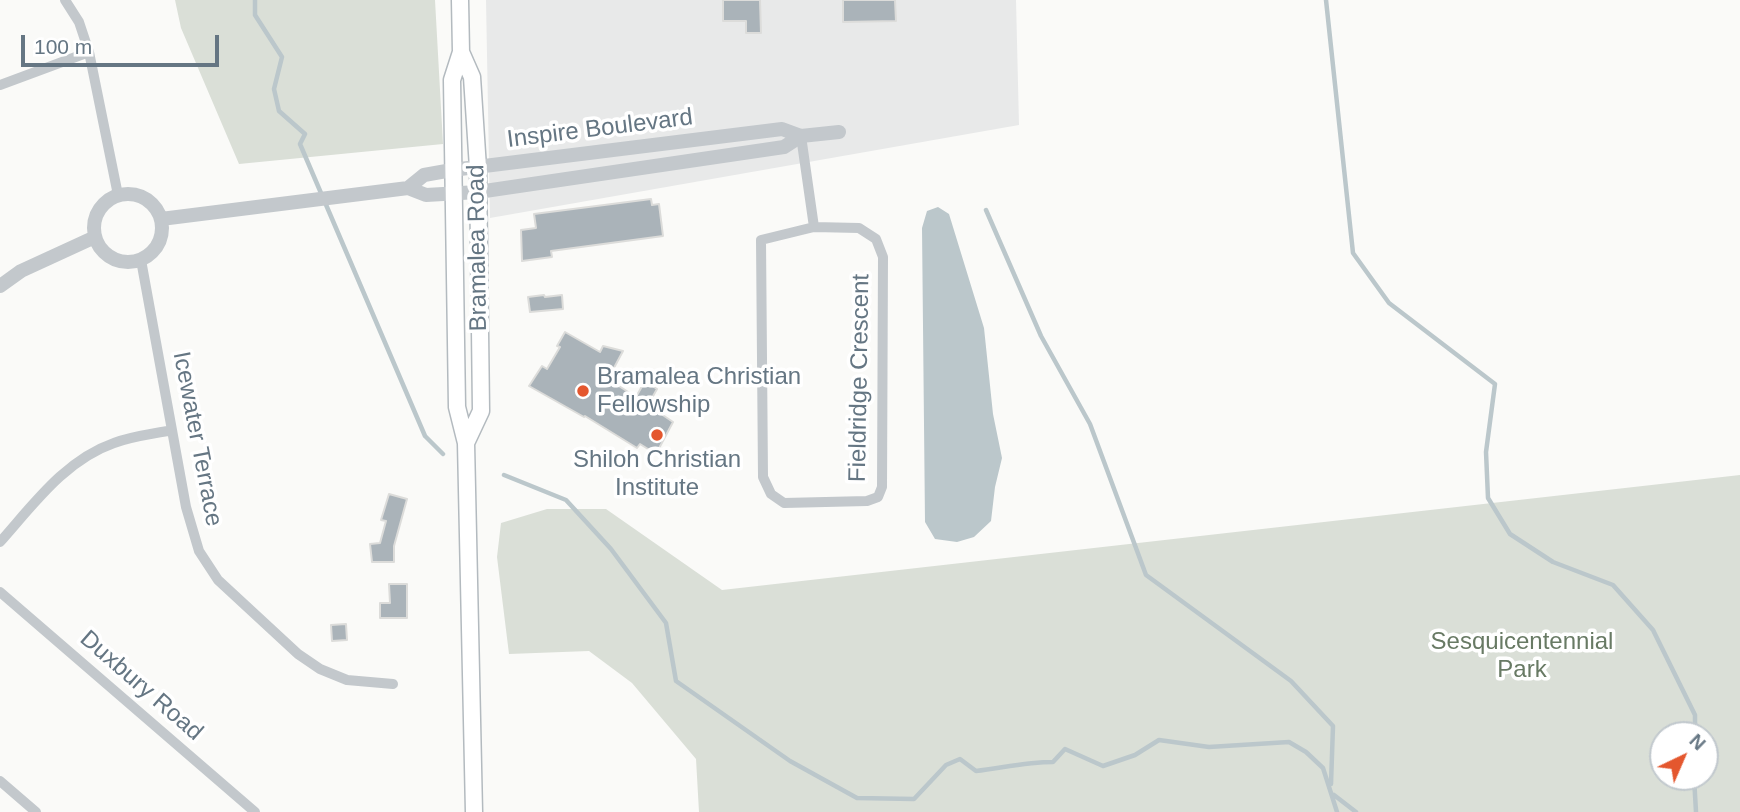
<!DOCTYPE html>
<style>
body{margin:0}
#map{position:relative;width:1740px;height:812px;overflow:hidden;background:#fafaf8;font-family:Arial,sans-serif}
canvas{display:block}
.north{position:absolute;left:1649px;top:721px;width:70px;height:70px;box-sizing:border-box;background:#fff;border:2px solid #c1c8cd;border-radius:50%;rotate:44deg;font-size:19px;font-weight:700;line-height:28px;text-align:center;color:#657683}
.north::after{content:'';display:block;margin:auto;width:24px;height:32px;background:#e4572e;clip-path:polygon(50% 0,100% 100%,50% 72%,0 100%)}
.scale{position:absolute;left:21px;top:35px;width:198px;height:32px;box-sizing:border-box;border:4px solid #657683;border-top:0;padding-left:9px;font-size:21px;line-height:24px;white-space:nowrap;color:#657683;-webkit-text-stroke:5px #fff;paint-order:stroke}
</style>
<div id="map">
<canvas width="1740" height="812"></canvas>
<div class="north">N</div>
<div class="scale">100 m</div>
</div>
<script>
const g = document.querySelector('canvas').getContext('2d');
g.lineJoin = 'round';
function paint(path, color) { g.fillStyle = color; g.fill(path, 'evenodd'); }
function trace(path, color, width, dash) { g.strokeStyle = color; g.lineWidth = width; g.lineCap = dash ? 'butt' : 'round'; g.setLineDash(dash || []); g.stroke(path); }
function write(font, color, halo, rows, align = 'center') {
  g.font = font + ' Arial,sans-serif'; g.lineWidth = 7; g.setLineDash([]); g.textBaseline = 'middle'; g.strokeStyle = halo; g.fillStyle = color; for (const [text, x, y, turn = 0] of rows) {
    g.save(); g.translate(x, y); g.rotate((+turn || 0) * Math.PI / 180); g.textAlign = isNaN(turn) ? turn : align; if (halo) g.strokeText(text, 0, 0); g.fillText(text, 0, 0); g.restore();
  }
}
const built = new Path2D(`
 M 486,0 L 1016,0 L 1019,125 L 490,218 Z`);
const green = new Path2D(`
 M 175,0 L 435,0 L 443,144 L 239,164 L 181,28 Z
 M 1740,475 L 1740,812 L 699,812 L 696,759 L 632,683 L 589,651 L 509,654 L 497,557 L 501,523 L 547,509 L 606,509 L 722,590 ZM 1663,735 L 1705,735 L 1705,777 L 1663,777 Z`);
const water = new Path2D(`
 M 938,207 L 949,214 L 984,328 L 993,414 L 1002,458 L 995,487 L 991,521 L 974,537 L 957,542 L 935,539 L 925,522 L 922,228 L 927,211 Z`);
const stream = new Path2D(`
 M 255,0 L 255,15 L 282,57 L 274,89 L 279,111 L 305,134 L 300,144 L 425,436 L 443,454
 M 1326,0 L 1353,253 L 1389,303 L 1495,384 L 1486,452 L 1488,498 L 1510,534 L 1553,562 L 1613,585 L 1653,630 L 1695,715 L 1695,735
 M 986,210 L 1041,336 L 1090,424 L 1146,575 L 1291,681 L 1333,726 L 1331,784
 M 504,475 L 566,500 L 611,549 L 666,623 L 676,681 L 790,761 L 857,798 L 914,799 L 946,765 L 960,759 L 976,771 C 1002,768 1026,762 1053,762 L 1065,749 L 1103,766 L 1135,755 L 1159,740 L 1209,747 L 1289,742 L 1306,752 L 1323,768 L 1337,812
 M 1694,777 L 1696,812
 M 1334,795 L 1356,812`);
const building = new Path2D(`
 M 723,0 L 760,0 L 761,33 L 746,33 L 746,21 L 723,21 Z
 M 843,0 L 895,0 L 896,21 L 843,22 Z
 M 651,199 L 652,205 L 659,204 L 663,236 L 551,251 L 552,257 L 522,261 L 521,230 L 536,228 L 534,214 Z
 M 544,295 L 545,297 L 562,295 L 563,309 L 530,312 L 528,297 Z
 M 565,332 L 600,352 L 603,346 L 623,351 L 608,379 L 636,397 L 645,381 L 657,389 L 648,405 L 673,422 L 656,454 L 640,444 L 637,448 L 585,416 L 584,417 L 529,386 L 542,366 L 547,369 L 560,347 L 557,346 Z
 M 389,494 L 407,499 L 394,546 L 394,562 L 372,562 L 370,544 L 380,543 L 386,521 L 381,520 Z
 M 389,584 L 407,584 L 407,618 L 380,618 L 380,603 L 390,603 Z
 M 346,624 L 347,640 L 332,641 L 331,625 Z`);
const minor = new Path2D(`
 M 65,0 L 79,22 L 89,52 L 118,195
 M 0,85 L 89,52
 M 801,136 L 814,227 L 859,228 L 876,239 L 883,257 L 882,487 L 878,497 L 867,501 L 784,503 L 771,494 L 763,477 L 761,240 L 814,227
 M 141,260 L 186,507 L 199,551 L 218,580 L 298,654 L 320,669 L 347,680 L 393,684
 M 0,542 C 33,505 65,460 114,443 C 132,436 153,434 172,430
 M 0,592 L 255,812
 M 0,781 L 36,812`);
const tertiary = new Path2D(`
 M 408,188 L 424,175 L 452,170 L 782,129 L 801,136
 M94 228a34 34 0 1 1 68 0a34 34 0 1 1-68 0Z
 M 161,219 L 408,188 L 426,195 L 478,192 L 784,147 L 801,136 L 839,132
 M 0,286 L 21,271 L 95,237`);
const secondary = new Path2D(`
 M 460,0 L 461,52 L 452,80 L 457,407 L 466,443 L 474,812
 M 461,52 L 472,77 L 478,168 L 481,411 L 466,443`);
const markers = [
 [583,391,7,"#e4572e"],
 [657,435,7,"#e4572e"]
];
const streetNames = [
 ["Inspire Boulevard",600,129,-7],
 ["Bramalea Road",478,248,-91],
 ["Fieldridge Crescent",860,378,-89],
 ["Icewater Terrace",197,439,79],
 ["Duxbury Road",141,686,41]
];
const poiNames = [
 ["Bramalea Christian",597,377],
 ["Fellowship",597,405],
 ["Shiloh Christian",657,460,"center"],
 ["Institute",657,488,"center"]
];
const parkNames = [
 ["Sesquicentennial",1522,642],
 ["Park",1522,670]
];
paint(built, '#e8e9e9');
paint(green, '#dadfd7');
paint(water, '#bbc7cb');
trace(stream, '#bbc7cb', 4.5);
paint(building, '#aab3b9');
trace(building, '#dcdcda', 2);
trace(secondary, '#b3babf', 19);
trace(minor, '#c3c8cc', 10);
trace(tertiary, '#c3c8cc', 14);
trace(secondary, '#fff', 16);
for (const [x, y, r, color] of markers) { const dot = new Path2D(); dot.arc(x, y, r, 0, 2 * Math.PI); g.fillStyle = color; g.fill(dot); trace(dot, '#fff', 2.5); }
write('24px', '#657683', '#fff', streetNames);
write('24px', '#657683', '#fff', poiNames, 'left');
write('24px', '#687a64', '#fff', parkNames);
</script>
